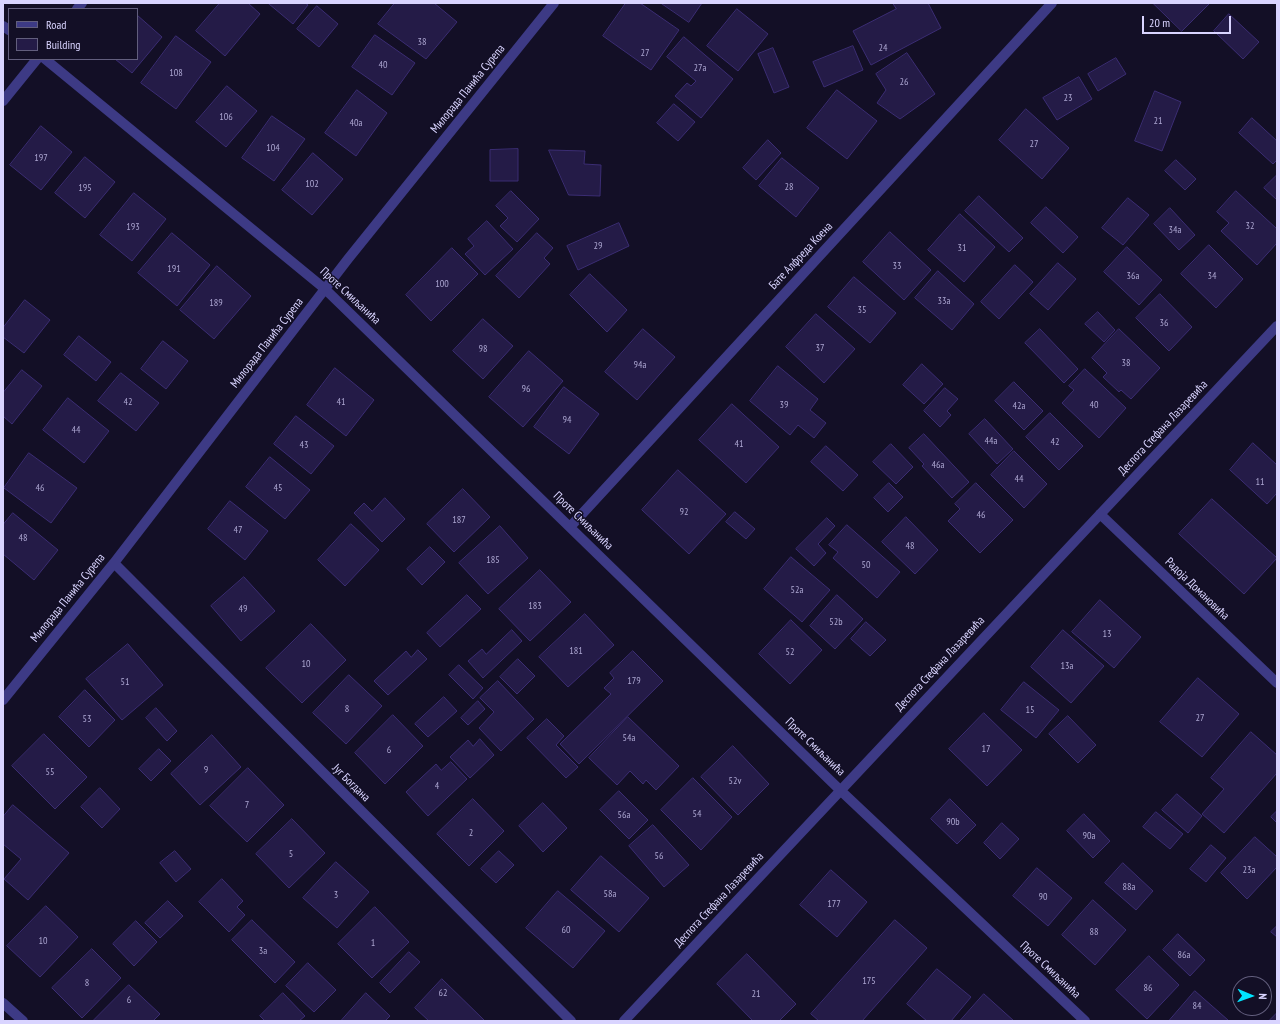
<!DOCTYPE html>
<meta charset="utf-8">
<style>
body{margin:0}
#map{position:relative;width:1280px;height:1024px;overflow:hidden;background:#130f26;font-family:"PT Sans Narrow",sans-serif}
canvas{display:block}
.frame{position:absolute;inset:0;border:4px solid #d9d4ff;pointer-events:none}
.legend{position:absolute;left:8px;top:8px;width:130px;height:52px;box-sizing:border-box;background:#130f26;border:1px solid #625e7d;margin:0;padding:5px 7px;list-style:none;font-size:12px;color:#d9d4ff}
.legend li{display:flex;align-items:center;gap:8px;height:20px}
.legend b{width:20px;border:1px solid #625e7d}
.north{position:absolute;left:1232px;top:976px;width:40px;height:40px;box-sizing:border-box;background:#130f26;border:1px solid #625e7d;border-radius:50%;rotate:92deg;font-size:11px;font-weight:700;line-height:16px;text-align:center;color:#d9d4ff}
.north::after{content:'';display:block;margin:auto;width:14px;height:18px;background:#00e5ff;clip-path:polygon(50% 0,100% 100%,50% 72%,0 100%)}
.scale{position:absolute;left:1142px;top:16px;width:89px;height:18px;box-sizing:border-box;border:2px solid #d9d4ff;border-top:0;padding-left:5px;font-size:12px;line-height:14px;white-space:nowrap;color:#d9d4ff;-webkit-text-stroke:3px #130f26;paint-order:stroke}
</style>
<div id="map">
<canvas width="1280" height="1024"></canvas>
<div class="frame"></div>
<ul class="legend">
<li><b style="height:5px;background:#3d3a85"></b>Road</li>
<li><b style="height:11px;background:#241b47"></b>Building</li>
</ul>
<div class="north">N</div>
<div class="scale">20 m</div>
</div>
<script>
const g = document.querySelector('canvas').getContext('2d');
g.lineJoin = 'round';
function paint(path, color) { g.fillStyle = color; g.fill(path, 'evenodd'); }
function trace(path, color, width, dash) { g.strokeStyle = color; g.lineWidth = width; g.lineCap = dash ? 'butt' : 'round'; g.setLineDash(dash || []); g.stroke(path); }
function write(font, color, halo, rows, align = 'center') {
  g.font = font + ' "PT Sans Narrow",sans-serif'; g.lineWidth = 3; g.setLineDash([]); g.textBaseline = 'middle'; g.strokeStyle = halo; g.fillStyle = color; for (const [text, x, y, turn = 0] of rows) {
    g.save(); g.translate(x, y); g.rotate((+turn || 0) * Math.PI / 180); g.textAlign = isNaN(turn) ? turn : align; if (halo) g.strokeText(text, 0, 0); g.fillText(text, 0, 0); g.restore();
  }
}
const building = new Path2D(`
 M 220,3 L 248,3 L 260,14 L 225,56 L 196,31 Z
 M 270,3 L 305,3 L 308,5 L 293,24 L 269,4 Z
 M 395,3 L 434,3 L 457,22 L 426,59 L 378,24 Z
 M 626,3 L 640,3 L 679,30 L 651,70 L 603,36 Z
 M 661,3 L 702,3 L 689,22 Z
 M 893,3 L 928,3 L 941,28 L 871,65 L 853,31 L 896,9 Z
 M 1153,3 L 1210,3 L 1182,31 Z
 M 317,6 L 338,24 L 319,47 L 297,29 Z
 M 737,9 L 768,34 L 738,71 L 707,46 Z
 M 1229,14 L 1259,42 L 1243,59 L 1214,31 Z
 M 137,15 L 162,37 L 132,73 L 115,59 L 137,59 Z
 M 375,35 L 415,63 L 392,95 L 352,67 Z
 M 176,36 L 211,62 L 176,109 L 141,83 Z
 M 684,37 L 733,79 L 701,118 L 675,96 L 687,83 L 691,86 L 696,81 L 667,57 Z
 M 853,46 L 863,70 L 824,87 L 813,62 Z
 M 773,48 L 789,87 L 774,93 L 758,54 Z
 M 907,53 L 935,94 L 900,119 L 877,103 L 886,90 L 876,74 Z
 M 1116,58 L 1126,74 L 1098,91 L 1088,74 Z
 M 1079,77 L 1092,99 L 1057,120 L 1043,98 Z
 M 227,86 L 257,111 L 226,147 L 196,122 Z
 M 357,90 L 387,113 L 356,156 L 325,133 Z
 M 837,90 L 877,121 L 847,159 L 807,128 Z
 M 1155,91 L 1181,102 L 1162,151 L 1135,141 Z
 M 674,104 L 695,122 L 678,141 L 657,123 Z
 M 1026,109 L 1069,148 L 1042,179 L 999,140 Z
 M 272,116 L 305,139 L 274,181 L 242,158 Z
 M 1252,118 L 1277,141 L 1277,160 L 1273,164 L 1239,133 Z
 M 41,126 L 72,152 L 41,190 L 10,165 Z
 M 768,140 L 781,153 L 756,180 L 743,168 Z
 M 518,149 L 518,181 L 490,181 L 490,150 Z
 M 549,150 L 585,151 L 584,164 L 601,165 L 600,196 L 569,195 Z
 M 313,153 L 343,179 L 312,215 L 282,190 Z
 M 85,157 L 115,182 L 85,218 L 55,193 Z
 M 782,158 L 819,188 L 796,217 L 759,186 Z
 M 1176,160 L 1196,179 L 1185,190 L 1165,171 Z
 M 1277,175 L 1277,200 L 1264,188 Z
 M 511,191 L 539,219 L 517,242 L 500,226 L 508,218 L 496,206 Z
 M 1236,191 L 1277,229 L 1277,243 L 1257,265 L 1221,231 L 1229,223 L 1217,212 Z
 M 134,193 L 166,219 L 132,261 L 100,235 Z
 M 979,196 L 1023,238 L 1009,252 L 965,211 Z
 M 1128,198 L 1149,215 L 1123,245 L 1102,228 Z
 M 1046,207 L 1078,237 L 1063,253 L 1031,223 Z
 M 1170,208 L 1195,235 L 1179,250 L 1154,224 Z
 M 960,214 L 995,247 L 964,282 L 928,250 Z
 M 487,221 L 513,249 L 485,275 L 465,254 L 474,246 L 468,239 Z
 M 619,223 L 629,246 L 578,270 L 567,246 Z
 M 890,232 L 931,270 L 904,300 L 863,262 Z
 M 172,233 L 210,265 L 177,306 L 138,273 Z
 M 537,233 L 553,248 L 544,258 L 550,264 L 519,298 L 496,276 Z
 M 1209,245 L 1243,279 L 1216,308 L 1181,274 Z
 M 1127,247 L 1162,280 L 1139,305 L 1104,272 Z
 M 452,248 L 478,274 L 431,321 L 406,295 Z
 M 1058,263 L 1076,279 L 1048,310 L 1030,294 Z
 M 1015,265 L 1033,282 L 999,319 L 981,302 Z
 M 217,266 L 251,296 L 214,339 L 180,310 Z
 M 938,271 L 974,304 L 952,330 L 915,298 Z
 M 590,274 L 627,310 L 607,332 L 570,295 Z
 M 854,277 L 896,313 L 870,343 L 828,307 Z
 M 1160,294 L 1192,327 L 1169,351 L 1136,318 Z
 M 25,300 L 50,320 L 24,353 L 3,337 L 3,328 Z
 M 1098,312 L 1115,330 L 1104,342 L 1085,324 Z
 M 816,314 L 855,349 L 824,383 L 786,347 Z
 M 483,319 L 513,346 L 483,379 L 453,351 Z
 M 643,329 L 675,357 L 637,400 L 605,372 Z
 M 1040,329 L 1078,369 L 1064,383 L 1025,343 Z
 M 1119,329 L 1160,368 L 1131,399 L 1121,390 L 1119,392 L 1103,377 L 1107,373 L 1092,358 Z
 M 79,336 L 111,362 L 96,381 L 64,355 Z
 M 163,341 L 188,361 L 166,389 L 141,369 Z
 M 529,351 L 563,381 L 523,427 L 489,397 Z
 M 922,364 L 943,384 L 924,404 L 903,385 Z
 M 778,366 L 818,399 L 810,410 L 826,423 L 814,438 L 798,425 L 790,435 L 750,401 Z
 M 335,368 L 374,400 L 346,436 L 307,405 Z
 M 1085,369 L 1126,408 L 1099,438 L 1062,403 L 1074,390 L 1069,386 Z
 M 22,370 L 42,386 L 12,424 L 3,416 L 3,393 Z
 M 121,373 L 159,403 L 136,431 L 98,401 Z
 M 1014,382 L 1043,411 L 1024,430 L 995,401 Z
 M 564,387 L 599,414 L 569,454 L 534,427 Z
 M 945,388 L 958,399 L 947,411 L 951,415 L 940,427 L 924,411 Z
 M 68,398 L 109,431 L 84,463 L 43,430 Z
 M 732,404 L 779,447 L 746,483 L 699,440 Z
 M 1050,413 L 1083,446 L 1059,470 L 1026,437 Z
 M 296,416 L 334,446 L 311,474 L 274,444 Z
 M 985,419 L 1013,449 L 997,464 L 969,434 Z
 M 924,434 L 969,482 L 952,498 L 922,466 L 924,464 L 909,448 Z
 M 1253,443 L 1277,465 L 1277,493 L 1267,504 L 1230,470 Z
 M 891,444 L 913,467 L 896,484 L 873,462 Z
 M 826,446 L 858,475 L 843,491 L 811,462 Z
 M 1014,451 L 1047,484 L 1024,508 L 991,475 Z
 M 29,453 L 77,488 L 51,523 L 4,488 Z
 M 270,457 L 310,490 L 285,519 L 246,487 Z
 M 678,470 L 726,514 L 689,554 L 642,510 Z
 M 889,483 L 903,497 L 888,512 L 874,498 Z
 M 976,483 L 1013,520 L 980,553 L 948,521 L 960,509 L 955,504 Z
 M 463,489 L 490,517 L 454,552 L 427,524 Z
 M 385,498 L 405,519 L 382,542 L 354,513 L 364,503 L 372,511 Z
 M 1212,499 L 1277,558 L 1244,594 L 1179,534 Z
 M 230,501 L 268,531 L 245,560 L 208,529 Z
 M 735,512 L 755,529 L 746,539 L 726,522 Z
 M 13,513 L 58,550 L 34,580 L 3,554 L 3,525 Z
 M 906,517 L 938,550 L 915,574 L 882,542 Z
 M 827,518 L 835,526 L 818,544 L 826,553 L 814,566 L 796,549 Z
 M 351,524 L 379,550 L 345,586 L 318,560 Z
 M 847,525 L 900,572 L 877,598 L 833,558 L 838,552 L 829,545 Z
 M 500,526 L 528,558 L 488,594 L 459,563 Z
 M 430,547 L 445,562 L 422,585 L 407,569 Z
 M 791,557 L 830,590 L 802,622 L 764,589 Z
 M 540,570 L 571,602 L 530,641 L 499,609 Z
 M 244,577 L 275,611 L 241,641 L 211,606 Z
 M 467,595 L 481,609 L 440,647 L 427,633 Z
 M 837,595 L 863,619 L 835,649 L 810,626 Z
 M 1100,600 L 1141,637 L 1114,668 L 1072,632 Z
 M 585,614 L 614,645 L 568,687 L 539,657 Z
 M 791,620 L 822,650 L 790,684 L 759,654 Z
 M 866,622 L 886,640 L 870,656 L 851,639 Z
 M 311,624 L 346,660 L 302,703 L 266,668 Z
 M 512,630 L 522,641 L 483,678 L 468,661 L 482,649 L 486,654 Z
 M 1063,630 L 1104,666 L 1071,703 L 1031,667 Z
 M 128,644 L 163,685 L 122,720 L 86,679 Z
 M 418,650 L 427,659 L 388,695 L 374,681 L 406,651 L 411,657 Z
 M 633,651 L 663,681 L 579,764 L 560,744 L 611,694 L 604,688 L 614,678 L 610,673 Z
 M 518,659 L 535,676 L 517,694 L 500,677 Z
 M 459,665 L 483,688 L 473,699 L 449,675 Z
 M 349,675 L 382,706 L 346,744 L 313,713 Z
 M 1198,678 L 1239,714 L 1202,757 L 1160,722 Z
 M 498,681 L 534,719 L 501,751 L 479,728 L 494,712 L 480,698 Z
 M 1024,682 L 1059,710 L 1036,738 L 1001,710 Z
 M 85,690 L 115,720 L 89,747 L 59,717 Z
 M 444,697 L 457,711 L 428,737 L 415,724 Z
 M 478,701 L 485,709 L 468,725 L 461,718 Z
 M 156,708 L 177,731 L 167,741 L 146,718 Z
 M 984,713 L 1022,750 L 987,786 L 949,749 Z
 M 393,715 L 423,746 L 385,784 L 355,753 Z
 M 1068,716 L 1096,745 L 1078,763 L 1049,734 Z
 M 628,717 L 679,766 L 656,790 L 646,780 L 643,784 L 630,771 L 617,785 L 589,758 Z
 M 547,719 L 564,736 L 556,745 L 578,767 L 566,778 L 527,738 Z
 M 1251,732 L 1277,755 L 1277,773 L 1224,833 L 1202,814 L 1224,789 L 1211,778 Z
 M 44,734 L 87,777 L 55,809 L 12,766 Z
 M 212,735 L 241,767 L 200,805 L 171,774 Z
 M 480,739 L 494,755 L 470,778 L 450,757 L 468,740 L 473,746 Z
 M 733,746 L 769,784 L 738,815 L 701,777 Z
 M 159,749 L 171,761 L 151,781 L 139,769 Z
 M 451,762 L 467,779 L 428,816 L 406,792 L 436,764 L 441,770 Z
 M 248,768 L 284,805 L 247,842 L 210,806 Z
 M 693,778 L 732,817 L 701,850 L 661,810 Z
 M 100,788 L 120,809 L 102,828 L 81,807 Z
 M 619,791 L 648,820 L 629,839 L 600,810 Z
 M 1177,794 L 1202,816 L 1188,833 L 1162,810 Z
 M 473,799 L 504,831 L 469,866 L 437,834 Z
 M 950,799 L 976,825 L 957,844 L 931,819 Z
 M 543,803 L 567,828 L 543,852 L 519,826 Z
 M 13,805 L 69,853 L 28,900 L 4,879 L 21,859 L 3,844 L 3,817 Z
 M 1277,811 L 1277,823 L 1271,817 Z
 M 1156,812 L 1183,834 L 1170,849 L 1143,827 Z
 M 1084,814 L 1110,841 L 1093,858 L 1067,831 Z
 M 292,819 L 325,853 L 289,888 L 256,854 Z
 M 1002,823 L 1019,839 L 1000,859 L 984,843 Z
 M 653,825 L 689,865 L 664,887 L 629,846 Z
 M 1255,837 L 1277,857 L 1277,867 L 1247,899 L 1221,873 Z
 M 1211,845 L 1226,858 L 1206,882 L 1190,869 Z
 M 175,851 L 191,869 L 176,882 L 160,863 Z
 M 499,851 L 514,865 L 496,883 L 481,869 Z
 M 601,856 L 649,898 L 619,932 L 571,890 Z
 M 336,862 L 369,892 L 337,928 L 303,898 Z
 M 1123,863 L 1153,891 L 1136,910 L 1105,883 Z
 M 1037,868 L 1072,898 L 1048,926 L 1013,896 Z
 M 831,870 L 867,902 L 837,937 L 800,905 Z
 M 222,879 L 243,901 L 237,907 L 245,915 L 229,932 L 199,902 Z
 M 558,891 L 605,931 L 573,968 L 526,928 Z
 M 1093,900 L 1126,930 L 1095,965 L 1062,935 Z
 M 168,901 L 183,916 L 160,938 L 145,923 Z
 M 46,906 L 78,937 L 40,977 L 7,946 Z
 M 375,907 L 409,942 L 372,978 L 338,944 Z
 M 252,920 L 295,962 L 275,983 L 232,940 Z
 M 895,920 L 927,948 L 862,1021 L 819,1021 L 811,1014 Z
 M 136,921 L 157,942 L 134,966 L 113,944 Z
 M 1277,926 L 1277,937 L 1271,932 Z
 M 1178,934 L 1205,960 L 1190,976 L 1163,950 Z
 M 92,949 L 121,978 L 82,1018 L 52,988 Z
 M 409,952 L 420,962 L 390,993 L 380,983 Z
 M 747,954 L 796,1004 L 779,1021 L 753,1021 L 717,984 Z
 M 1149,956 L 1179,985 L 1147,1019 L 1116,990 Z
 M 308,963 L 336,990 L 314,1012 L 286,986 Z
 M 937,969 L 971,997 L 951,1021 L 927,1021 L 907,1004 Z
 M 442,979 L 485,1021 L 429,1021 L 415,1008 Z
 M 129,985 L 160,1014 L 153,1021 L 93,1021 Z
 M 1195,991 L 1228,1020 L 1227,1021 L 1169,1021 Z
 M 283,993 L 305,1016 L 299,1021 L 265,1021 L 260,1016 Z
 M 366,993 L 390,1016 L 385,1021 L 341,1021 Z
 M 984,994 L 1014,1021 L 960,1021 Z
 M 1277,1013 L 1277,1021 L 1269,1021 Z`);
const minor = new Path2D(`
 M 77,9 L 82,3
 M 3,26 L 9,30
 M 45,59 L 325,289 L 840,790 L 1085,1021
 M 3,101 L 37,59
 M 1100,514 L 1277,683
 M 570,527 L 1052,3
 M 114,563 L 571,1021
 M 3,700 L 114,563 L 348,259 L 554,3
 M 3,1003 L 23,1021
 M 624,1021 L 1277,326`);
const numberNames = [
 ["38",422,42],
 ["24",883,48],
 ["27",645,53],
 ["40",383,65],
 ["27a",700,68],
 ["108",176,73],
 ["26",904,82],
 ["23",1068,98],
 ["106",226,117],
 ["21",1158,121],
 ["40a",356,123],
 ["27",1034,144],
 ["104",273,148],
 ["197",41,158],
 ["102",312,184],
 ["28",789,187],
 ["195",85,188],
 ["32",1250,226],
 ["193",133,227],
 ["34a",1175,230],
 ["29",598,246],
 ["31",962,248],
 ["33",897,266],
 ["191",174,269],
 ["36a",1133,276],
 ["34",1212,276],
 ["100",442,284],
 ["33a",944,301],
 ["189",216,303],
 ["35",862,310],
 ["36",1164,323],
 ["37",820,348],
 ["98",483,349],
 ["38",1126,363],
 ["94a",640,365],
 ["96",526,389],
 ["42",128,402],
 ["41",341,402],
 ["39",784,405],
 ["40",1094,405],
 ["42a",1019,406],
 ["94",567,420],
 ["44",76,430],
 ["44a",991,441],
 ["42",1055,442],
 ["41",739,444],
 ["43",304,445],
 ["46a",938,465],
 ["44",1019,479],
 ["11",1260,482],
 ["46",40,488],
 ["45",278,488],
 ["92",684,512],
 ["46",981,515],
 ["187",459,520],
 ["47",238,530],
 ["48",23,538],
 ["48",910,546],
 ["185",493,560],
 ["50",866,565],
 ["52a",797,590],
 ["183",535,606],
 ["49",243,609],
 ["52b",836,622],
 ["13",1107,634],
 ["181",576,651],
 ["52",790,652],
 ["10",306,664],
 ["13a",1067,666],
 ["179",634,681],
 ["51",125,682],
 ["8",347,709],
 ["15",1030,710],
 ["27",1200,718],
 ["53",87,719],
 ["54a",629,738],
 ["17",986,749],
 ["6",389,750],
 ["9",206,770],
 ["55",50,772],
 ["52v",735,781],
 ["4",437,786],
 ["7",247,805],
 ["54",697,814],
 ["56a",624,815],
 ["90b",953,822],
 ["2",471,833],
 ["90a",1089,836],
 ["5",291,854],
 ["56",659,856],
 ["23a",1249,870],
 ["88a",1129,887],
 ["58a",610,894],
 ["3",336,895],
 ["90",1043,897],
 ["177",834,904],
 ["60",566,930],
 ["88",1094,932],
 ["10",43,941],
 ["1",373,943],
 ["3a",263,951],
 ["86a",1184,955],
 ["175",869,981],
 ["8",87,983],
 ["86",1148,988],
 ["62",443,993],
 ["21",756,994],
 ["6",129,1000],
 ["84",1197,1006]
];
const streetNames = [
 ["Милорада Панића Сурепа",468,89,-51],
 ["Бате Алфреда Коена",801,256,-47],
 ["Проте Смиљанића",350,296,43],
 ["Милорада Панића Сурепа",267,343,-52],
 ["Деспота Стефана Лазаревића",1163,428,-47],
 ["Проте Смиљанића",583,521,44],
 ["Радоја Домановића",1197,589,44],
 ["Милорада Панића Сурепа",68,598,-51],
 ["Деспота Стефана Лазаревића",940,664,-47],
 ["Проте Смиљанића",815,747,44],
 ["Југ Богдана",351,783,45],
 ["Деспота Стефана Лазаревића",719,900,-47],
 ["Проте Смиљанића",1050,970,43]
];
paint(building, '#241b47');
trace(building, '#3b2d73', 1);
trace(minor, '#3d3a85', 10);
write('10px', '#aca6d1', null, numberNames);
write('12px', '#d9d4ff', '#130f26', streetNames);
</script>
